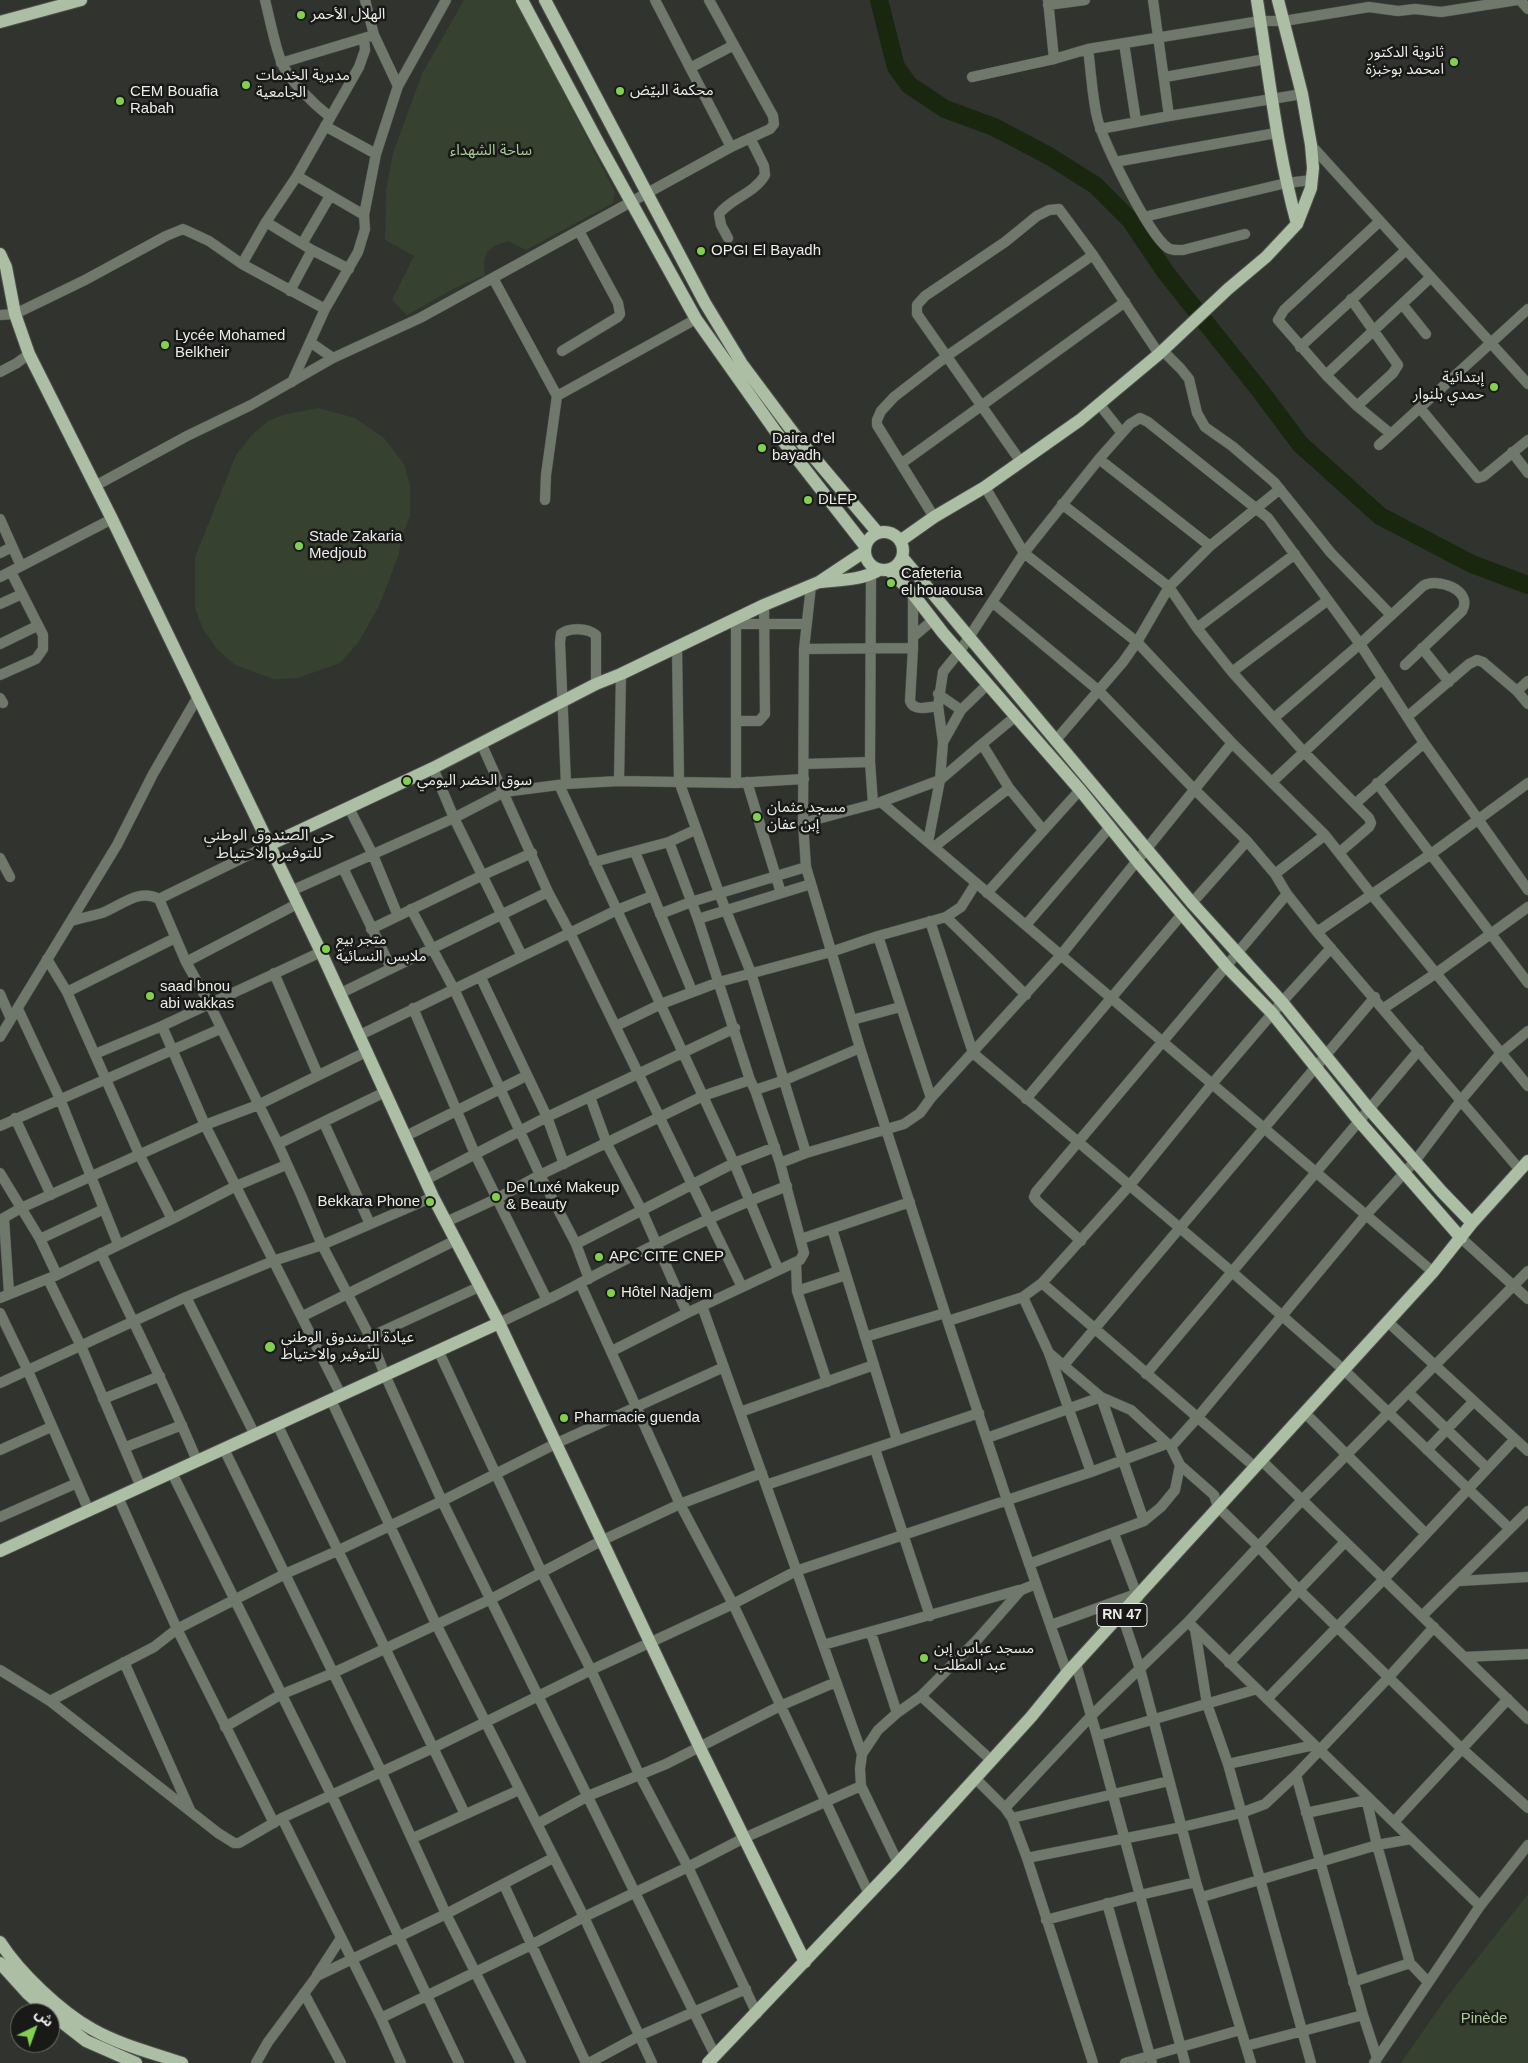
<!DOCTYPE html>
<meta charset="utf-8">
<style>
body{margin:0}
#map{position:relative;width:1528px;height:2063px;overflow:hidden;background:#30332e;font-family:Helvetica,"Noto Sans Arabic",sans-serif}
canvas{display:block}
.north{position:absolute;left:10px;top:2003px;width:50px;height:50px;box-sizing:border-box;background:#191a18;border:1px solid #6d6e6c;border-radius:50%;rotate:42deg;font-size:14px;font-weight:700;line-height:20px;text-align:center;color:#ebecea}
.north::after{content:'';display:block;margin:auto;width:18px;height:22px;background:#83d04e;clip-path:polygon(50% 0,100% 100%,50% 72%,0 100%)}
</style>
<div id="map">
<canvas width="1528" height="2063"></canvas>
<div class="north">ش</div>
</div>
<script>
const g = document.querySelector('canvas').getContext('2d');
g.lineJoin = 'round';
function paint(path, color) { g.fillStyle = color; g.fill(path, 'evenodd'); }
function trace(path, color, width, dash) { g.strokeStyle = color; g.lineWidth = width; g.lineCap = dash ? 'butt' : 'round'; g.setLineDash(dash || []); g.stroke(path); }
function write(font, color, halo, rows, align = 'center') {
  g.font = font + ' Helvetica,"Noto Sans Arabic",sans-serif'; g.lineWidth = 5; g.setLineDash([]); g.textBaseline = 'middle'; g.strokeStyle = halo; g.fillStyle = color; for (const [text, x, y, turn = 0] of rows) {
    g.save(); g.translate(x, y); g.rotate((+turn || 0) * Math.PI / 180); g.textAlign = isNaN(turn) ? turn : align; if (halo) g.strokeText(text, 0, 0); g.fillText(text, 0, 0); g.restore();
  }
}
const green = new Path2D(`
 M 464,0 L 516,0 L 615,192 L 613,203 L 526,250 L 508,241 C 488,247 481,253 485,275 L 455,288 L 407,315 L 392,300 L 414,256 L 385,240 L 386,190 L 393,153 L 422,74 Z
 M 318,408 L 355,418 L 384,438 L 404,464 L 410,486 L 410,516 L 401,539 L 399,554 L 379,606 L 358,643 L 340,663 L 298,678 L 274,679 L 235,665 L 217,649 L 203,629 L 195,608 L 195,557 L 236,455 L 251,436 L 268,421 L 283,415 Z
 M 1528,1894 L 1528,2063 L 1401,2063 L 1446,1998 Z`);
const river = new Path2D(`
 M 879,0 L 896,67 L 909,85 L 945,109 L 994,127 L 1049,156 L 1095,185 L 1131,221 L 1166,273 L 1262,393 L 1300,444 L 1380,516 L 1472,564 L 1528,585`);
const minor = new Path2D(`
 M 265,0 C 270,20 274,42 281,61 C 288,80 315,105 330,117
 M 365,0 L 374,35 L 398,86
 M 655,0 L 731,147
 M 1048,0 L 1054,59
 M 1153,0 L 1169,116
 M 1520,0 L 1528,9
 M 1048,5 L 1085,0
 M 1124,43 L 1136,121
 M 1088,49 C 1091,71 1092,95 1097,117 C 1102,141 1149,235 1168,248 C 1173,251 1177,250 1183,250 L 1245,234
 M 281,63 L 374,35
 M 690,68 L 734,45
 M 972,77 L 1054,59 L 1088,49 L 1260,21 L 1284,21 L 1369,7 L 1398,11 L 1415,9 L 1441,12 L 1517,0
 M 1165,77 L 1266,59
 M 325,126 L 376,154
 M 1100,129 L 1169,116 L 1302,94
 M 1311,145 L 1528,384
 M 1115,162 L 1276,133
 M 297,176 L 364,215
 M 1144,217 L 1286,183 L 1312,180
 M 1380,221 L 1284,310 L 1278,320 L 1326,375 L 1357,406 L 1391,434
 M 266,222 L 312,250 L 349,269
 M 728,238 L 721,225 L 719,214 C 731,198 754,194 765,175 L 764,166 L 750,138
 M 302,244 L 330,196
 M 242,264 L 266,222 L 297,176 L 359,67 L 365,50 L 364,38
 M 493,278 L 557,396 L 546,475 L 545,500
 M 290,291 L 312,250
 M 1351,299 L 1398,365 L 1393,373 L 1357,406
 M 1402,304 L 1426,334
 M 0,315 L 15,314 L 85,280 L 166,236 L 183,229 L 209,241 L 242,264 L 325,309
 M 310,342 L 333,358
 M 1300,347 L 1406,250
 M 562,351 L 618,317 L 620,314 L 618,303 L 579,231
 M 1163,351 L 1181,369 L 1189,379 L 1197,413 L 1205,427 L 1232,446 L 1274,482 L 1331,553 L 1391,615
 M 0,372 L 17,363 L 29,354
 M 1326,375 L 1431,277
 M 292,382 L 325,309 L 358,252 L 365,229 L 364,215 L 376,154 L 398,86 L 446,0
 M 557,396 L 696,319
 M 1099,404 L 1122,433
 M 1420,408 L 1478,478 L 1484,476 L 1528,440
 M 1379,445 L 1528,309
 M 1512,452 L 1528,473
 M 1099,459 L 1210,546
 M 1021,462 L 917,314 L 917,305 L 925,296 L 1005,242 L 1037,216 L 1049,210 L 1059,209 L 1093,255 L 1159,354
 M 902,463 L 1125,302
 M 95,486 L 187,436 L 251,405 L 333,358 L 420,318 L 731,147 L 770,129 L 774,124 L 773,116 L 709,0
 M 985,487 L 1024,553 L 1137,642 L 1232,743 L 1325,835 L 1372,895 L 1528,1086
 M 1062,504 L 1169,587 L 1197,628 L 1232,672 L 1303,751 L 1369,818 L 1371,823 L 1369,827 L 1340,852
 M 934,517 L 877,425 L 877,420 L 881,411 L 894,397 L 947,356 L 1093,255
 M 0,519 L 21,566
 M 0,553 L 12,547
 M 871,575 L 870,762 L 873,804
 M 0,577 L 112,519
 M 811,586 L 804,649 L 803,823 L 806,867 L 860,1048 L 945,1313 L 1007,1500 L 1067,1673
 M 913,594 L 913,648 L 910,701 C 914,712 929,707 938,706
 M 992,602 L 1098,690 L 1194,789 L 1247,841 L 1275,874 L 1287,894 L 1317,932 L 1520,1170
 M 0,604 L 22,594
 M 734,619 L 736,624 L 805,624
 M 736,624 L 736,783
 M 1197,628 L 1295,554
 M 913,637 L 933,620
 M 0,644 L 37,626
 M 677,647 L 679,781 L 719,893 L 751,973 L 806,1153
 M 1422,648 L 1449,682
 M 804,649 L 913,648
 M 1232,672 L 1328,600
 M 0,675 L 36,659 L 43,649 L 43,635 L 11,572
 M 1517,691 L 1528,681
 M 938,694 L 961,710
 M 0,698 L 3,703
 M 1407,717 L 1469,664 L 1477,660 L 1483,662 L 1517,691 L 1528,704
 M 1274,718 L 1360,644 L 1423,586 C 1437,577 1474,590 1462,611 L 1405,665
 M 736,721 L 759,721 L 765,714 L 764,605
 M 1055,741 L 1123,662 L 1137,642 L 1169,587 L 1210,546 L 1280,489
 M 943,742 L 961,710 L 988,684
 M 481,743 L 548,892 L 570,933 L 742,1287
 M 982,744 L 1016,716
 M 804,764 L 870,762
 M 433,768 L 454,818 L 522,956
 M 619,781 L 621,674
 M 747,782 L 781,893
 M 1272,782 L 1382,679
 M 1377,783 L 1528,983
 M 566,784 L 560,643 L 561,634 C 569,627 588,628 596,635 L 596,684
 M 559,785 L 734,1163 L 778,1269
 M 881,802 L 1433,1272
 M 1356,803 L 1424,743
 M 349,808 L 373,855 L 398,916
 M 803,823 L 881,802 L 940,780 L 982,744 L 1009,788 L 1043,830
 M 928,842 L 940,780 L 943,742 L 938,706 L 943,672 L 960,651 L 1024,553 L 1099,459 L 1130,424 L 1140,418 L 1148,422 L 1268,518 L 1360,644 L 1424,743 L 1528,890
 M 934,847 L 1009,788
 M 635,852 L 692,991
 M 0,858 L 10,877
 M 594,862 L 669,842 L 695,830
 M 343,868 L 391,968
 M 1275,874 L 1325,835
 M 291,891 L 454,818 L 504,792 L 566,784 L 619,781 L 736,783 L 804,779
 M 987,893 L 1080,790
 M 159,899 L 186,962 L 209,1003 L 278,1144 L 301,1195 L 322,1245 L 370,1337 L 385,1375 L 442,1501 L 715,2055
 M 1192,903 L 1247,841
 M 411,909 L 455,991 L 540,1175 L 576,1244 L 589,1279
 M 660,914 L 691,902 L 806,867
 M 946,917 L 1026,995
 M 698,919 L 811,884
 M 71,921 C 81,918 92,916 102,913 C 121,906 138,888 159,899 L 269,845
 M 930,921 L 973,1053 L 1232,1272 L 1344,1370 L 1510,1529
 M 1026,925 L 1110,827
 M 371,929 L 483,875 L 532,853
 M 1317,932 L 1431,854 L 1528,783
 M 878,936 L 931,1098
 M 47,959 L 67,992 L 140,1156 L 172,1219
 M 186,962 L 297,904
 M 274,973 L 318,1075
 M 481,978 L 547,1117 L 564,1164
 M 67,992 L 175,938
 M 0,994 L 11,1019
 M 339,994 L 548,892
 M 413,1008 L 475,1154 L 546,1298
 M 1384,1008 L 1435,974 L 1528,907
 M 18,1009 L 60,1099 L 118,1244
 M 852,1020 L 900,1007
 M 162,1026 L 205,1125 L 341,1395
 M 616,1026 L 661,1004 L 719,982 L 831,952 L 878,936 L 946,917 L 961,907 L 976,883
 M 358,1036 L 617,910 L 652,896
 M 0,1037 L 117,845 L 153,774 L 197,698
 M 95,1054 L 162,1026 L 321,952
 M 755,1090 L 785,1080 L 860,1048
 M 590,1097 L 607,1144 L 642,1211 L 687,1313
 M 1026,1099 L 1183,913
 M 15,1118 L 51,1195
 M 324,1123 L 370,1224
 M 0,1126 L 220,1029
 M 406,1136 L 526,1076
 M 278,1144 L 385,1092
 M 780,1163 L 806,1153 L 904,1124 L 920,1113 L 931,1098 L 1061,955 L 1232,743
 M 0,1173 L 40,1239 L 57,1275
 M 425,1180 L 547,1117 L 735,1028
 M 4,1219 L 9,1293
 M 0,1220 L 21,1208 L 205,1125 L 258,1105 L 366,1052
 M 446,1222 L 496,1199 L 540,1175 L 703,1096 L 750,1080
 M 832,1229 L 897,1440
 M 1461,1238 L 1528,1299
 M 40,1239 L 104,1209
 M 801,1239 L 910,1202
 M 1081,1241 L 1038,1202 L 1034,1197 L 1036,1192 L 1287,894
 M 576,1244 L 734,1163 L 775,1147
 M 101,1253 C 133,1323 168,1390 197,1461
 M 796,1262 L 797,1291 L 827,1382
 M 48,1279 L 81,1346 L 141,1487
 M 580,1283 L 680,1504 L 733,1604 L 869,1894
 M 1042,1283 L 1255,1467
 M 797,1291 L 846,1275
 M 186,1297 L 255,1435
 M 1023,1297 L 1049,1353 L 1091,1472
 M 0,1298 L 57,1275 L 172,1219 L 236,1186 L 286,1165
 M 702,1306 L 862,1754
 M 0,1313 L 28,1371 L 89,1511
 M 303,1316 L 456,1240
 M 948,1321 L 1023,1297 L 1042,1283 L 1130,1185 L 1212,1084 L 1282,1002 L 1331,948
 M 1388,1322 L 1528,1451
 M 499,1323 C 527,1309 555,1297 582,1282 C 649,1247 716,1213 787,1186
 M 370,1337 L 481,1286
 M 865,1337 L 945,1313
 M 438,1350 L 542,1573 L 591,1670 L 639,1774 L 688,1867 L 757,2014
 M 612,1351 L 687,1313 L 800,1260 L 804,1253 L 780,1163 L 755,1090 L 750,1080 L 698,919 L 669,842
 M 1049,1353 L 1101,1397 L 1131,1410 L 1171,1447 L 1180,1465 L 1214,1495 L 1218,1507 L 1258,1546 L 1298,1589 L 1461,1748 L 1528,1808
 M 1064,1365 L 1375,997
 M 1146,1374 L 1419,1050
 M 0,1383 L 186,1297 L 273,1261 L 322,1245 L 433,1197
 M 1409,1393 L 1487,1468
 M 103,1399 L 160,1376
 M 331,1400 L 436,1624 L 584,1917 L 652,2063
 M 740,1412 L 874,1365
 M 1304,1412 L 1426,1534
 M 277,1424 L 465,1814
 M 987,1438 L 1101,1397 L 1144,1521
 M 126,1447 L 182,1425
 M 1171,1447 L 1197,1418 L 1366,1215 L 1415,1161 L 1462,1099 L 1500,1054 L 1528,1031
 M 224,1449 L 381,1771 L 446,1914 L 521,2063
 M 875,1449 L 930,1616
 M 0,1450 L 51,1427
 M 1427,1450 L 1474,1401
 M 1261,1460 L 1528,1719
 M 172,1473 L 332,1796 L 459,2063
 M 766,1485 L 979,1413
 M 118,1497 L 177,1629 L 274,1823
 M 0,1517 L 77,1483
 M 1114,1534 L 1138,1598
 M 1029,1564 L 1144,1521 L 1161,1507 L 1175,1490 L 1180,1465
 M 1459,1581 L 1528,1577
 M 1122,1615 L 1140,1669 L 1196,1882 L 1251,2063
 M 1422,1616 L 1528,1511
 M 1188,1622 L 1480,1906 L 1528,1845
 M 1051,1625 L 1136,1594
 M 1195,1629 L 1207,1704 L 1228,1764 L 1311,2063
 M 871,1633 L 897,1713
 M 823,1645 L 1019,1590
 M 1464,1657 L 1528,1654
 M 124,1662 L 190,1810
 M 1229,1663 L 1345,1542
 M 1076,1664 L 1097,1736 L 1185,2063
 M 0,1670 L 50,1701 L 218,1833 L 234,1843 L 239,1843 L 282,1818 L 433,1748 L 591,1670 L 733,1604 L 796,1571 L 1091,1472 L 1166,1444
 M 921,1696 L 991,1760
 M 1267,1699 L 1384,1579 L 1515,1439
 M 50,1701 L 154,1647 L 177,1629 L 285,1574 L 337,1551 L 442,1501 L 557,1443 L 724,1367
 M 225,1727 L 280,1695 L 333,1673 L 491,1599 L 603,1540 L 680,1504 L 762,1473
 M 1097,1736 L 1257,1689
 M 1228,1764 L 1314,1745
 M 975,1778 L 1005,1808 L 1012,1818 L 1027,1858 L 1093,2063
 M 861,1786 L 898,1863
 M 1366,1798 L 1377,1845 L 1410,1963 L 1428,1982
 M 1005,1808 L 1092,1715 L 1188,1622 L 1302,1500 L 1528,1271
 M 1306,1813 L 1367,1800
 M 282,1818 L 381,2018 L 401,2063
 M 1012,1818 L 1169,1781
 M 1394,1822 L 1508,1699
 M 537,1824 L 588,1796 L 666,1764 L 780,1706 L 836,1682
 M 413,1838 L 519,1790
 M 1027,1858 L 1182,1827 L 1241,1813 L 1265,1804 L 1296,1775 L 1388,1678 L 1434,1627
 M 504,1885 L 586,2063
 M 1202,1897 L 1377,1845 L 1411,1839
 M 1107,1903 L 1152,2063
 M 1046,1920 L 1140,1895 L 1196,1882
 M 317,1975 L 341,1938
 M 1353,1982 L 1410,1963
 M 304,1993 L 341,2063
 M 1363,2015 L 1377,2058
 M 381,2018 L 531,1945 L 584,1917 L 688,1867 L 744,1838 L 861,1786 L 860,1769 L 862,1754 L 878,1730 L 897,1713 L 921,1696 L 976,1641 L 1021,1590 L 1036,1584
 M 1246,2046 L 1363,2015 L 1296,1775
 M 256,2063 L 268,2042 L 317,1976 L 446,1914 L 553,1858
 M 589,2063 L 639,2036 L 746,1989
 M 1125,2063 L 1240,2030
 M 1374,2063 L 1480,1906`);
const major = new Path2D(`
 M 522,0 L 599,144 L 696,319 L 776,432 L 865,546
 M 545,0 L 705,303 L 742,364 L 795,435 L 878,533
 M 1257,0 C 1269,75 1277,151 1297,224
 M 0,22 L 81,0
 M 0,254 L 6,267 L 15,314 L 29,354 L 112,519 L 321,952 L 433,1197 L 499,1323 L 700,1748 L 805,1962
 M865 551a19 19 0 1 1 38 0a19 19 0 1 1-38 0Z
 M 900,541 L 934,517 L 985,487 L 1080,420 L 1159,354 L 1228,289 L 1266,257 L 1297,224 L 1311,188 L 1313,168 L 1311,145 L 1302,94 L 1278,0
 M 902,557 L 1192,903 L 1282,1002 L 1369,1109 L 1442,1192 L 1472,1223
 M 889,570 L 913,594 L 943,633 L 1080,790 L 1138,862 L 1227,967 L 1272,1013 L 1359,1121 L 1461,1238
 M 821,582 C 841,580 862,580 879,570
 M 269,845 L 433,768 L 596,684 L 621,674 L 764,605 L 819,582 L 864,552
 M 0,1551 L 499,1323
 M 0,1942 C 19,1972 61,2012 92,2029 C 120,2045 153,2053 182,2063
 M 0,1963 L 28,1994 L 50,2013
 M 50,2013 L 86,2041 L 136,2063
 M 708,2063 L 898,1863 L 1031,1717 L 1067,1673 L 1433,1272 L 1472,1223 L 1528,1161`);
const markers = [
 [301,15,5,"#83d04e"],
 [1454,62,5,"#83d04e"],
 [246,85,5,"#83d04e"],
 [620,91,5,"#83d04e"],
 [120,101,5,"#83d04e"],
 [701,251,5,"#83d04e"],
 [165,345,5,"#83d04e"],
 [1494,387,5,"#83d04e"],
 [762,448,5,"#83d04e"],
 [808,500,5,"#83d04e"],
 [299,546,5,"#83d04e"],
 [891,583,5,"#83d04e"],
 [407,781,5,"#83d04e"],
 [757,817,5,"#83d04e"],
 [326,949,5,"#83d04e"],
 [150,996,5,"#83d04e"],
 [496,1197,5,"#83d04e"],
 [430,1202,5,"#83d04e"],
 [599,1257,5,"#83d04e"],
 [611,1293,5,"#83d04e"],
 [270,1347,6,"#83d04e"],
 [564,1418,5,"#83d04e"],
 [924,1658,5,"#83d04e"]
];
const shields = [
 [1122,1615,50]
];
const shieldNames = [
 ["RN 47",1122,1615]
];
const poiNames = [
 ["الهلال الأحمر",311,15],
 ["ثانوية الدكتور",1444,53,"right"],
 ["امحمد بوخبزة",1444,70,"right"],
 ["مديرية الخدمات",256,76],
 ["الجامعية",256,93],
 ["محكمة البيّض",630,91],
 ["CEM Bouafia",130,92],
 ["Rabah",130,109],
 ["OPGI El Bayadh",711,251],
 ["Lycée Mohamed",175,336],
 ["Belkheir",175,353],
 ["إبتدائية",1484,378,"right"],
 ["حمدي بلنوار",1484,395,"right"],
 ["Daira d'el",772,439],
 ["bayadh",772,456],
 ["DLEP",818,500],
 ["Stade Zakaria",309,537],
 ["Medjoub",309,554],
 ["Cafeteria",901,574],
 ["el houaousa",901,591],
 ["سوق الخضر اليومي",417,781],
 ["مسجد عثمان",767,808],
 ["إبن عفان",767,825],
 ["متجر بيع",336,940],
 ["ملابس النسائية",336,957],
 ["saad bnou",160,987],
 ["abi wakkas",160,1004],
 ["De Luxé Makeup",506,1188],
 ["& Beauty",506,1205],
 ["Bekkara Phone",420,1202,"right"],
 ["APC CITE CNEP",609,1257],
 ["Hôtel Nadjem",621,1293],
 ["عيادة الصندوق الوطني",281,1338],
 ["للتوفير والاحتياط",281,1355],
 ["Pharmacie guenda",574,1418],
 ["مسجد عباس إبن",934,1649],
 ["عبد المطلب",934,1666]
];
const parkNames = [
 ["ساحة الشهداء",491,151],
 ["Pinède",1484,2019]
];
const neighbourhoodNames = [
 ["حي الصندوق الوطني",269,836],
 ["للتوفير والاحتياط",269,854]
];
paint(green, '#36422f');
trace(river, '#18270e', 18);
trace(minor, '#4e514c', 11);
trace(major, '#4e514c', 14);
trace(minor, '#6f786b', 10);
trace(major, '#acbea3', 12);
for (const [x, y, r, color] of markers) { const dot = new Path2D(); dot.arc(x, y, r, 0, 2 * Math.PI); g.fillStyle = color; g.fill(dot); trace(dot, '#191a18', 2); }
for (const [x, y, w] of shields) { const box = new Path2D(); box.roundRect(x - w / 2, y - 11.5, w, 23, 4); g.fillStyle = '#191a18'; g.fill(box); trace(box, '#ebecea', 1); }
write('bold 14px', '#ebecea', null, shieldNames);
write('15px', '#ebecea', '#191a18', poiNames, 'left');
write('15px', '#a9ca97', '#191a18', parkNames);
write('16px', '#e0e3de', '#191a18', neighbourhoodNames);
</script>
